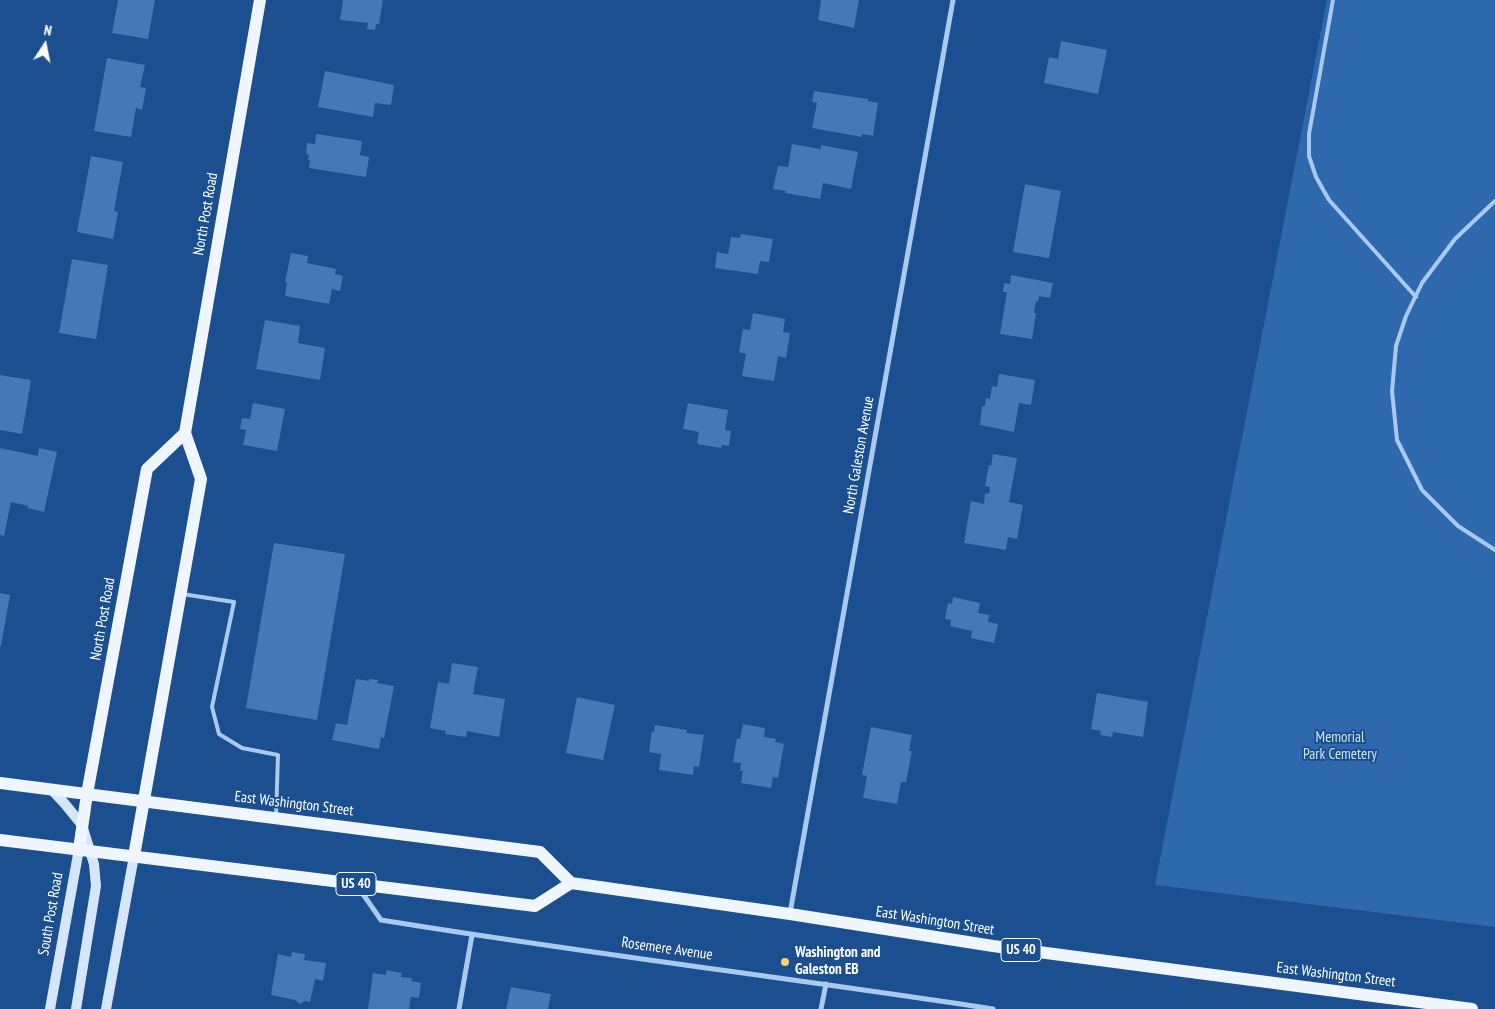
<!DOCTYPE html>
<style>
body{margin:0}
#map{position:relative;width:1495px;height:1009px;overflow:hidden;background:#1b4f8f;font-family:"PT Sans Narrow",sans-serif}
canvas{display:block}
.north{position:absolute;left:20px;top:20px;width:50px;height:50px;-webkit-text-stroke:4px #1b4f8f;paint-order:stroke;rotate:11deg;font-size:14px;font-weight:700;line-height:20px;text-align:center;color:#fff}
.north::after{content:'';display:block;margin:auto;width:18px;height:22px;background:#fff;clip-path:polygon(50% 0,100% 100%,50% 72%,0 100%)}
</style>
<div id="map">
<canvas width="1495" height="1009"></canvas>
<div class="north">N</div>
</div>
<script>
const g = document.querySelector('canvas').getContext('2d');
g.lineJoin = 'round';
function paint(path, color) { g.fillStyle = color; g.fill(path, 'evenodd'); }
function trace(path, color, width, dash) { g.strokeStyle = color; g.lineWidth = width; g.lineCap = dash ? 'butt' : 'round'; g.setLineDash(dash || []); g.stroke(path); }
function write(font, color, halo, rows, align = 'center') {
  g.font = font + ' "PT Sans Narrow",sans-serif'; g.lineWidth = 4; g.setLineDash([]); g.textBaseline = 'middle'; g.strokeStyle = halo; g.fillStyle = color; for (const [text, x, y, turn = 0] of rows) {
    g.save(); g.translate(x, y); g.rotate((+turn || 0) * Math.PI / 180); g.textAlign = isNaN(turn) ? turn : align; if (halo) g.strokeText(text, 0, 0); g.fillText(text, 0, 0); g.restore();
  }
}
const green = new Path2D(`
 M 1327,0 L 1495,0 L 1495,927 L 1155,885 Z`);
const building = new Path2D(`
 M 118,0 L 155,0 L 148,39 L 112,33 Z
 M 343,0 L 383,0 L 379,24 L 376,24 L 375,30 L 367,29 L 368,23 L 340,20 Z
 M 821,0 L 859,0 L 854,28 L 818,20 Z
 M 1061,41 L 1107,50 L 1098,94 L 1044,83 L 1049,57 L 1058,59 Z
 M 107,58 L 145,65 L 140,87 L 146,88 L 142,110 L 136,108 L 131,137 L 94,131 Z
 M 325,71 L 394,85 L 391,105 L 375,103 L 373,117 L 318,107 Z
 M 814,91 L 868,99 L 868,101 L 878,103 L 873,136 L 862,134 L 862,137 L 812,128 L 817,103 L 812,102 Z
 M 316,134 L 362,141 L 360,155 L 369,157 L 366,177 L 309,168 L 310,160 L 308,160 L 309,155 L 306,154 L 307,143 L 315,144 Z
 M 792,144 L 821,149 L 821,145 L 858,152 L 851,189 L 823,183 L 820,199 L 785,193 L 786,191 L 773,189 L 778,166 L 788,167 Z
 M 91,156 L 123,162 L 114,211 L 118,212 L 113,239 L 77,232 Z
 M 1025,184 L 1061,191 L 1049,258 L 1013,252 Z
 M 741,234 L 773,239 L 769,262 L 760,261 L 758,274 L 715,268 L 717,252 L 728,254 L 731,237 L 740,238 Z
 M 291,253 L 308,256 L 307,263 L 336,269 L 335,274 L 343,276 L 340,291 L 332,289 L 329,304 L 285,296 L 287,282 L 285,282 Z
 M 72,259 L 108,265 L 96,339 L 59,333 Z
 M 1011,275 L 1053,283 L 1050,298 L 1039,296 L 1038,302 L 1036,301 L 1034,313 L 1036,314 L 1032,339 L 1000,334 L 1007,292 L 1003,292 L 1004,283 L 1010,284 Z
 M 753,313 L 785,319 L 783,332 L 790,333 L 786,358 L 778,356 L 774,381 L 742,376 L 746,354 L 739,352 L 743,329 L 750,330 Z
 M 265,320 L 300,326 L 298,343 L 325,348 L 320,380 L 256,369 Z
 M 999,374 L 1035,380 L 1031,405 L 1019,403 L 1014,432 L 980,425 L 982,406 L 985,406 L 986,398 L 990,399 L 992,386 L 997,387 Z
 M 0,375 L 31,380 L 22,434 L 0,430 Z
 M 253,403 L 285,409 L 277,451 L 243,445 L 246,430 L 240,429 L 242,418 L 250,419 Z
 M 688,403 L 728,410 L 725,430 L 731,431 L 729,446 L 722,445 L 721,448 L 697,444 L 699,432 L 683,429 Z
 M 0,448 L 38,456 L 39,448 L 57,452 L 44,512 L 28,508 L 28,506 L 11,502 L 4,536 L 0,535 Z
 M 993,454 L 1017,458 L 1009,502 L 1023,505 L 1017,539 L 1008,537 L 1006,550 L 964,543 L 971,501 L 984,504 L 985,493 L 989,494 L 990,487 L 985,486 L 989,465 L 991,466 Z
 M 274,543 L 345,554 L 317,720 L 246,708 Z
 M 0,593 L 10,595 L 1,646 L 0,646 Z
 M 953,597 L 980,603 L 978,613 L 989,615 L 988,622 L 998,624 L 994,643 L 971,638 L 972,631 L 950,626 L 951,620 L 945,619 L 948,603 L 952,604 Z
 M 452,663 L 478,667 L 473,694 L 505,699 L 499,737 L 467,731 L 466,737 L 445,734 L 446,731 L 430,728 L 438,682 L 449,684 Z
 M 356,679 L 369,681 L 369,679 L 378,680 L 377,683 L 394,686 L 384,738 L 381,737 L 379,749 L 332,740 L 336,723 L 347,725 Z
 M 1097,693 L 1148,702 L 1143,737 L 1113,732 L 1112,737 L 1100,735 L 1101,731 L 1091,729 Z
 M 577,697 L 615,705 L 603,760 L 566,753 Z
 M 743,724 L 765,728 L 764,737 L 776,739 L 775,742 L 784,744 L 778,778 L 773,777 L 771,788 L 741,783 L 743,771 L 740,771 L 741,763 L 733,762 L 737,738 L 740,739 Z
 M 655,725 L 687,730 L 686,733 L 704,735 L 699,767 L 694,766 L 693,775 L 659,770 L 661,754 L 649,752 L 652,731 L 654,732 Z
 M 871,727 L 912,735 L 909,751 L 912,751 L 906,782 L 901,782 L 897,804 L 863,798 L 867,776 L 862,775 Z
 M 292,952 L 305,954 L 304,960 L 326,963 L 323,981 L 315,979 L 310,1002 L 305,1001 L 300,1004 L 295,1000 L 271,995 L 278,954 L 291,957 Z
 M 386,970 L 402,973 L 401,977 L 412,978 L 411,981 L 421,983 L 419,998 L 411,997 L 409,1009 L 368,1009 L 373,973 L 386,975 Z
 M 511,987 L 551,994 L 548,1009 L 506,1009 Z`);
const service = new Path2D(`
 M 1333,0 L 1309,134 L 1309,156 L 1316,177 L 1329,200 L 1416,297
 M 1495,201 L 1455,239 L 1422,283 L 1406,316 L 1396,346 L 1392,391 L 1397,440 L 1422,490 L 1458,526 L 1495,550
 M 182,594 L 234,602 L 212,707 L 219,734 L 242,748 L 278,755 L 276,817`);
const minor = new Path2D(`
 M 358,887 L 381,920 C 584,953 789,978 993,1009
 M 790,913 L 953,0
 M 459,1009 L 472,935
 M 821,1009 L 826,984`);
const secondary = new Path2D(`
 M 51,789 L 65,804 L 82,825 L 94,864 L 96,886 L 76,1009
 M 50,1009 L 79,849
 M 106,1009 L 134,856`);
const primary = new Path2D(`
 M 0,783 L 540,852 L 571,883 L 790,914 L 993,946 L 1472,1009
 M 0,840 L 535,906 L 571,883
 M 79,849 L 87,794 L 147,469 L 185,433
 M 134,856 L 201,479 L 185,433 L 260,0`);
const markers = [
 [785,962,5,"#ffd166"]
];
const shields = [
 [356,884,40],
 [1021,950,40]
];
const shieldNames = [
 ["US 40",356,884],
 ["US 40",1021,950]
];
const streetNames = [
 ["North Post Road",206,214,-80],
 ["North Galeston Avenue",859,455,-80],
 ["North Post Road",103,619,-80],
 ["East Washington Street",294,804,7],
 ["South Post Road",51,914,-80],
 ["East Washington Street",935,921,9],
 ["Rosemere Avenue",667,949,8],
 ["East Washington Street",1336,975,7]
];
const parkNames = [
 ["Memorial",1340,738],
 ["Park Cemetery",1340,755]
];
const poiNames = [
 ["Washington and",795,953],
 ["Galeston EB",795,970]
];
paint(green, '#2e69ad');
paint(building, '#4478b7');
trace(service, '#a9c9ee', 4);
trace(minor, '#a9c9ee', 5);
trace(secondary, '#d6e6fa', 10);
trace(primary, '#f0f6ff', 12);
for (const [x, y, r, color] of markers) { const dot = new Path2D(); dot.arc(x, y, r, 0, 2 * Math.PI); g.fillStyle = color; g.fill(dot); trace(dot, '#1b4f8f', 2); }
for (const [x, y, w] of shields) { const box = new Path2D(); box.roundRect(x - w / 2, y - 11.5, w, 23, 4); g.fillStyle = '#1b4f8f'; g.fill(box); trace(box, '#fff', 1); }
write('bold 14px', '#fff', null, shieldNames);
write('15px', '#fff', '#1b4f8f', streetNames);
write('15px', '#cfe3fa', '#1b4f8f', parkNames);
write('bold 15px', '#fff', '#1b4f8f', poiNames, 'left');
</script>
